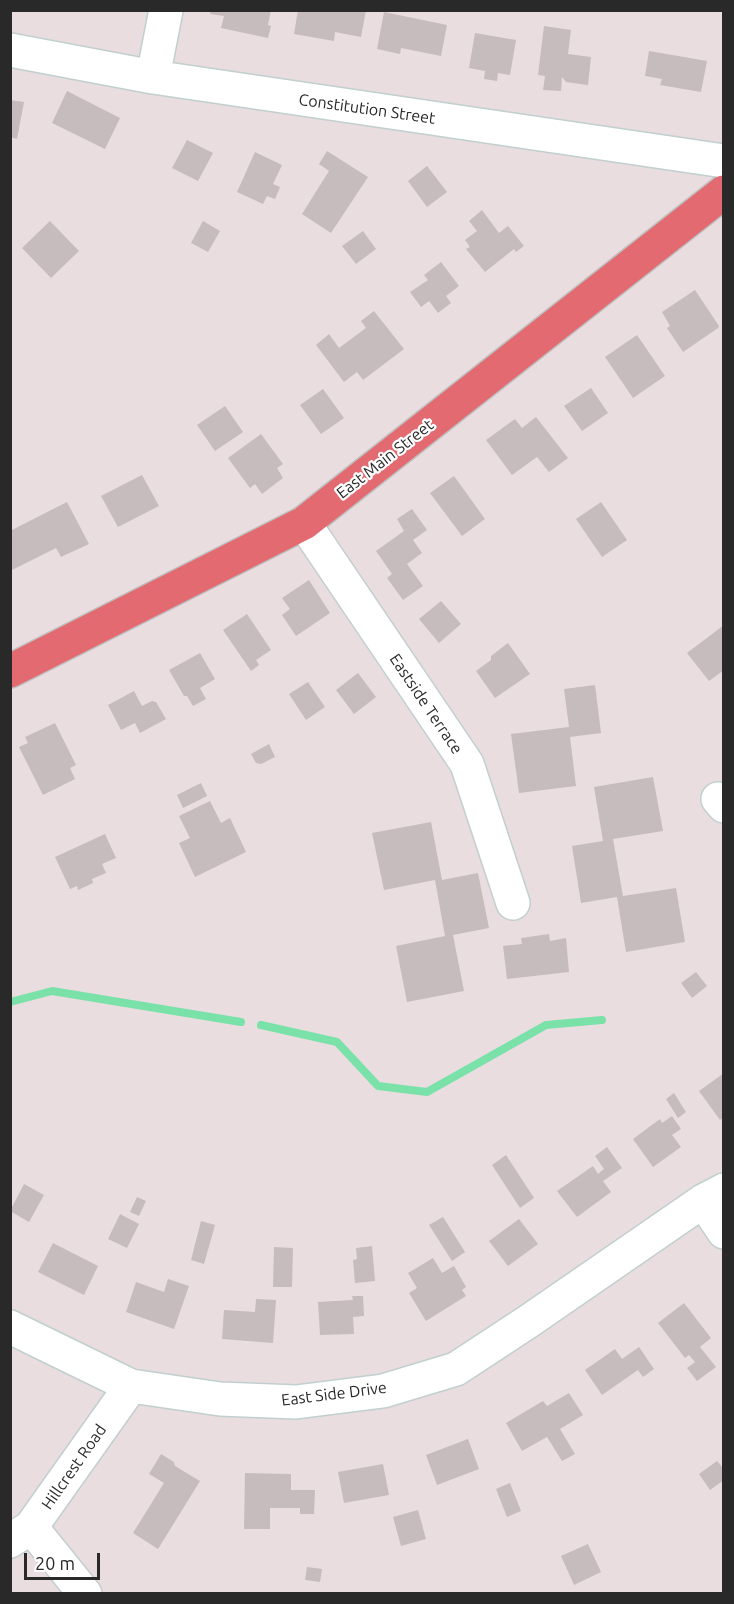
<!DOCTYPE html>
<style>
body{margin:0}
#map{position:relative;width:734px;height:1604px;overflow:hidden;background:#eadde0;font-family:Ubuntu,sans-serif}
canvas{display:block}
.frame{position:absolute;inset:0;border:12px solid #292929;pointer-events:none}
.scale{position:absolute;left:24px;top:1553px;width:76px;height:27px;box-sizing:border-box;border:3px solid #292929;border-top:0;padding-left:8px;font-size:18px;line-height:21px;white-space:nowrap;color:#292929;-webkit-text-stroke:4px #fff;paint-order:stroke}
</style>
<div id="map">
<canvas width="734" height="1604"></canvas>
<div class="frame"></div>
<div class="scale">20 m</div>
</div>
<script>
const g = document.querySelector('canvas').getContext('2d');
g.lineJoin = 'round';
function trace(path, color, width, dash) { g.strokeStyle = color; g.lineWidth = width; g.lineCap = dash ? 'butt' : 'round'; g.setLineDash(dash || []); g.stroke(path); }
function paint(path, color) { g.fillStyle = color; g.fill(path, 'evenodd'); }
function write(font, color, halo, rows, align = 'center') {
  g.font = font + ' Ubuntu,sans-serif'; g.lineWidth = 4.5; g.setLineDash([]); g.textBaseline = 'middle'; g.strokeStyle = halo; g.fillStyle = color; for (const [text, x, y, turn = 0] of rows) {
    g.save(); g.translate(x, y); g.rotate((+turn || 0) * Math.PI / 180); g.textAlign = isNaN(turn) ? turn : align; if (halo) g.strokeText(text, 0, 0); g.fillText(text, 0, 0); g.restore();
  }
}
const stream = new Path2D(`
 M 10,1002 L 52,991 L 241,1022
 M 261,1025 L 337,1042 L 378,1086 L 427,1092 L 546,1025 L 602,1020`);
const building = new Path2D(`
 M 211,10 L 271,10 L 268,25 L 271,26 L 268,38 L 221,28 L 224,16 L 210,14 Z
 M 298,10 L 366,10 L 361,37 L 335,32 L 334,41 L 294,34 Z
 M 384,12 L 447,25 L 441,56 L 401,48 L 400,54 L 377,49 Z
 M 544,26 L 571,30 L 568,54 L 591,57 L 588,85 L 566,82 L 562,77 L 561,91 L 543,90 L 545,76 L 538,75 Z
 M 475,33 L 516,40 L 510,75 L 498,73 L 497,81 L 484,79 L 485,71 L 469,68 Z
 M 649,51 L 707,61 L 701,92 L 660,85 L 662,79 L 645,76 Z
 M 67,91 L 120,118 L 105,149 L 52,123 Z
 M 10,100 L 24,102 L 17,139 L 10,137 Z
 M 187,140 L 213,153 L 198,181 L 172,168 Z
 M 327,151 L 368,177 L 331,233 L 302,214 L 329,171 L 319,164 Z
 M 255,152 L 282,165 L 273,184 L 280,187 L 275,199 L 267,196 L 263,204 L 237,192 Z
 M 427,166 L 447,192 L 427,207 L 408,181 Z
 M 482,210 L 499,233 L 508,226 L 524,246 L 516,252 L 514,249 L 485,272 L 466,249 L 470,247 L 465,240 L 477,231 L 469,221 Z
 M 50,221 L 79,251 L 51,278 L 22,248 Z
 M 203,221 L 220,231 L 208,252 L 191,243 Z
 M 363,231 L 376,249 L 356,264 L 342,246 Z
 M 441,262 L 459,286 L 446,296 L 451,303 L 438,313 L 429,301 L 421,307 L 410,292 L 428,280 L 424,275 Z
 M 695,290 L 719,326 L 718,328 L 683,352 L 667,328 L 670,326 L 662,312 Z
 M 374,311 L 404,349 L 363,380 L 357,372 L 344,382 L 316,345 L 329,334 L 339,348 L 366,328 L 361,321 Z
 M 637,335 L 665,376 L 633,398 L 605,357 Z
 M 591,388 L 608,413 L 582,431 L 564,406 Z
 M 323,389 L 344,418 L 321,434 L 300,405 Z
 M 225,406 L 243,432 L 215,451 L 197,425 Z
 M 536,417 L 568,458 L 549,472 L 537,457 L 512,475 L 486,440 L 515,419 L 522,428 Z
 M 261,434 L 283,464 L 277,468 L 283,478 L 262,494 L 255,484 L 250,488 L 228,458 Z
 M 142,475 L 159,506 L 118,527 L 101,496 Z
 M 454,476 L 485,519 L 462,536 L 430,493 Z
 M 67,502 L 89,544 L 61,557 L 56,548 L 10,571 L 10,531 Z
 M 601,502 L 627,540 L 602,557 L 576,519 Z
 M 412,509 L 427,530 L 413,540 L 422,553 L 407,564 L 423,586 L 403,600 L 387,578 L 392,574 L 376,551 L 404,531 L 397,519 Z
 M 309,580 L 330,613 L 296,636 L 282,615 L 290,609 L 282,598 Z
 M 441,601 L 461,624 L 439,643 L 419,619 Z
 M 247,614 L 271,650 L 256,660 L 259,665 L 251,671 L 223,630 Z
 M 724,625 L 724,670 L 709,681 L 687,653 Z
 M 508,643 L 530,674 L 495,698 L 476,671 L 491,660 L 491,656 Z
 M 200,653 L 215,679 L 200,688 L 206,699 L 193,706 L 187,696 L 184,696 L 169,670 Z
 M 358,673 L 376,697 L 354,714 L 336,690 Z
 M 308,682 L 325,707 L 306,720 L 289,694 Z
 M 595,685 L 601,733 L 570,737 L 576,786 L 519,793 L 511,734 L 569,727 L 564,689 Z
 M 134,691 L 142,706 L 152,701 L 156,702 L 166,719 L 140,733 L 135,723 L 121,730 L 108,705 Z
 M 55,723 L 76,765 L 70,768 L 75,779 L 43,795 L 19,747 L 28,743 L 25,737 Z
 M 269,744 L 275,757 L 261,764 L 256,763 L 251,754 Z
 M 653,777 L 663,831 L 613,839 L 623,896 L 676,888 L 685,942 L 626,952 L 617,897 L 581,903 L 572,846 L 603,841 L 594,787 Z
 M 201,783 L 207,796 L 183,808 L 177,795 Z
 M 210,801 L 221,823 L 230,818 L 246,852 L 195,877 L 179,843 L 190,838 L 179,816 Z
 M 431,822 L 442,880 L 478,873 L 489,928 L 453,935 L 464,991 L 407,1002 L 396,946 L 445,936 L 435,880 L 384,890 L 372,833 Z
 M 105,834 L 116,858 L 102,864 L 106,873 L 92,879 L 93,883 L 78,890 L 77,886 L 70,889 L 55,857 Z
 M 549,934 L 550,941 L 566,938 L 569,972 L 507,979 L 503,946 L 522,944 L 521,938 Z
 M 696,972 L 707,986 L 692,998 L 681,983 Z
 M 724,1073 L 724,1117 L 720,1120 L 699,1091 Z
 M 674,1093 L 686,1112 L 678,1118 L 666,1099 Z
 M 672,1116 L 681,1129 L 672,1135 L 681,1147 L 653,1167 L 633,1139 L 660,1119 L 662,1123 Z
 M 607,1147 L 622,1168 L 603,1181 L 611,1192 L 577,1217 L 557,1191 L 593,1166 L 598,1174 L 604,1169 L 595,1156 Z
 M 506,1155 L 534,1198 L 520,1208 L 492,1165 Z
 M 24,1184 L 44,1195 L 29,1222 L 10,1211 Z
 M 137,1197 L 146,1201 L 139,1216 L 130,1212 Z
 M 120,1214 L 139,1224 L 127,1248 L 108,1239 Z
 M 443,1217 L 465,1252 L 452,1261 L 429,1225 Z
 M 519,1219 L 538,1244 L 508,1266 L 489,1241 Z
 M 201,1221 L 215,1225 L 204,1264 L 191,1260 Z
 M 53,1243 L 98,1266 L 84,1295 L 38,1272 Z
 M 372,1246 L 375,1281 L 355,1283 L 353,1260 L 357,1259 L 356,1248 Z
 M 274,1247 L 293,1248 L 292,1287 L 273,1287 Z
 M 433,1258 L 442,1273 L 454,1266 L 466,1287 L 462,1290 L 466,1296 L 426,1321 L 409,1293 L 417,1288 L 408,1273 Z
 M 168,1279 L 189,1286 L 174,1329 L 126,1312 L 136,1282 L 164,1292 Z
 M 352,1296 L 363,1296 L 364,1316 L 353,1317 L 354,1334 L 320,1335 L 318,1302 L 353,1300 Z
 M 256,1299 L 276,1300 L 273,1343 L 222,1339 L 224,1310 L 255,1312 Z
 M 684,1303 L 711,1338 L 700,1347 L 716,1367 L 697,1381 L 687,1368 L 695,1362 L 689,1355 L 685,1358 L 658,1323 Z
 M 639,1347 L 654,1369 L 643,1377 L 638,1370 L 602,1395 L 585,1370 L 615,1349 L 622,1359 Z
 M 569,1393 L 583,1415 L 560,1429 L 575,1454 L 562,1461 L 547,1437 L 522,1451 L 506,1423 L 543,1401 L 547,1406 Z
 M 468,1439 L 479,1469 L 437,1485 L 426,1455 Z
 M 161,1454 L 174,1462 L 175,1466 L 200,1481 L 158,1549 L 133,1533 L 164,1483 L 149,1474 Z
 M 717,1461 L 724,1469 L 724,1480 L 710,1490 L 699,1474 Z
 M 383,1464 L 389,1495 L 344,1503 L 338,1472 Z
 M 245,1473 L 291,1474 L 291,1490 L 315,1490 L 314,1514 L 300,1514 L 300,1508 L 270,1508 L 270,1529 L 244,1529 Z
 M 510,1483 L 521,1511 L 507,1517 L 496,1489 Z
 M 418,1510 L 426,1539 L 401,1546 L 393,1517 Z
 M 588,1544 L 601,1572 L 574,1585 L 561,1556 Z
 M 307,1567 L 322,1569 L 320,1582 L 305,1580 Z`);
const minor = new Path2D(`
 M 10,50 L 153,77 L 724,161
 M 153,77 L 166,10
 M 304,523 L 467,764 L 513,903
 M 718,799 L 724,806
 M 703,1201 L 724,1232
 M 10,1327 L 131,1386 L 220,1399 L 296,1402 L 383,1391 L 456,1369 L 529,1321 L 703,1201 L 724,1190
 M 31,1527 L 85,1594
 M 10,1541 L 31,1527 L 131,1386`);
const major = new Path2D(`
 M 10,671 L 304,523 L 724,192`);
const streetNames = [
 ["Constitution Street",367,109,8],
 ["East Main Street",385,459,-38],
 ["Eastside Terrace",426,704,56],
 ["East Side Drive",334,1394,-7],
 ["Hillcrest Road",74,1467,-55]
];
trace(stream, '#7ae2a9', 8);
paint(building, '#c6bbbd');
trace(minor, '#c1cfcf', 36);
trace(major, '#bfbfbf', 36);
trace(minor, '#fff', 33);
trace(major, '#e26a70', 33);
write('16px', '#292929', '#fff', streetNames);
</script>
